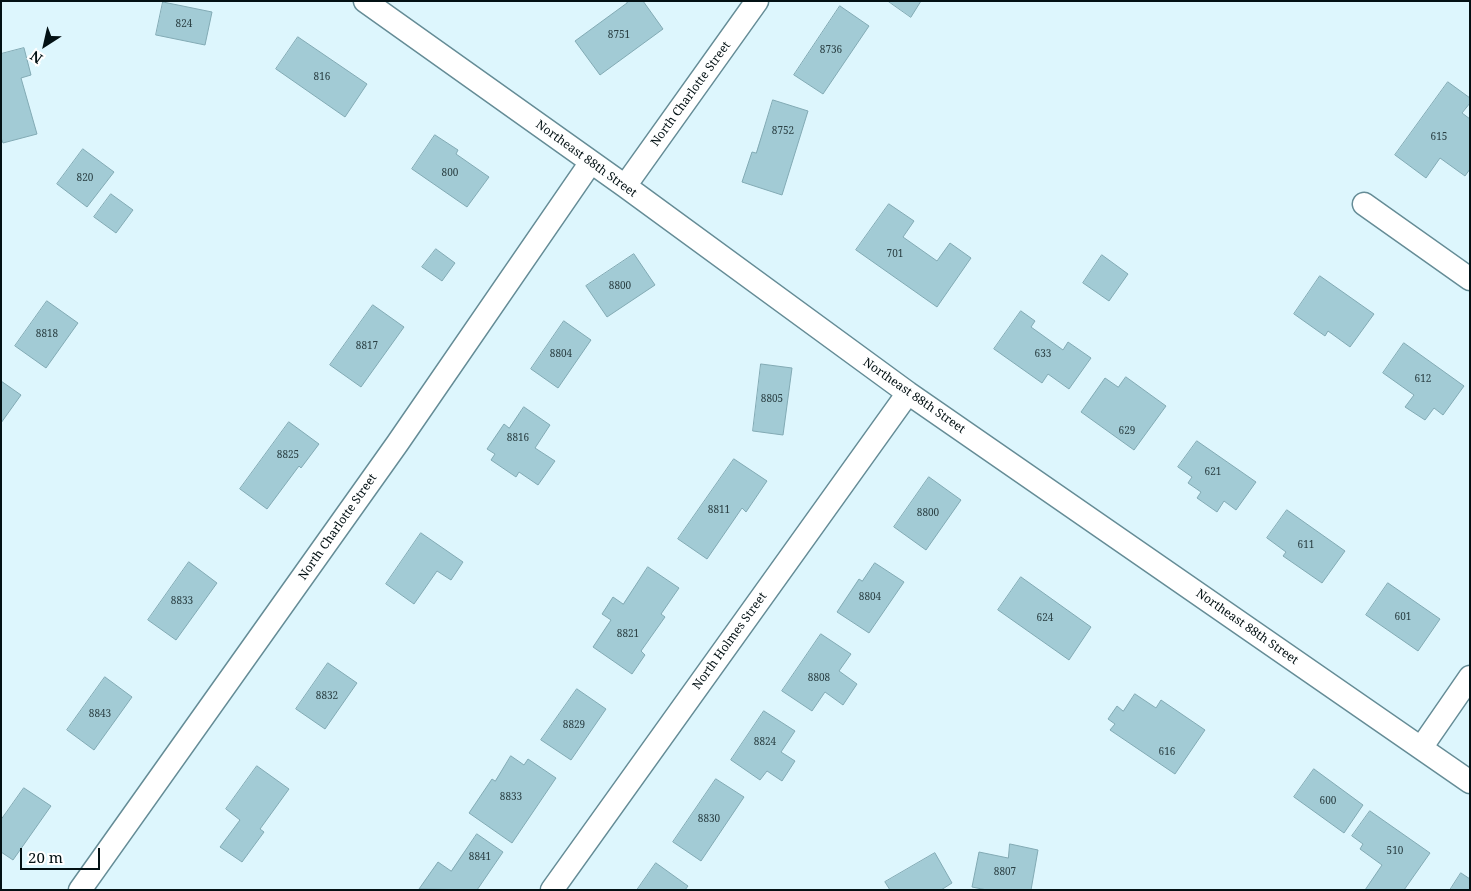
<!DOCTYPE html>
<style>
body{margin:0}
#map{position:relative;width:1471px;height:891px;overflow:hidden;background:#ddf6fd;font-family:"Noto Serif",serif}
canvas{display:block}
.frame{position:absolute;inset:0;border:2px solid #031114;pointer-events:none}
.north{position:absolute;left:20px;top:20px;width:50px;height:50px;-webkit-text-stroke:4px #fff;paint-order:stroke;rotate:215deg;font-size:14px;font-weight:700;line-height:20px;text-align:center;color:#031114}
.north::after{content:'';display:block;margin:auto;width:18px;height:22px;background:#031114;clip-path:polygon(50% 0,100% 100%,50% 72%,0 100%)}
.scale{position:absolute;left:20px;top:848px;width:80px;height:22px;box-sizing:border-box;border:2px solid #031114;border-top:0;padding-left:6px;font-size:15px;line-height:18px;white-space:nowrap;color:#031114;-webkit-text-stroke:4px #fff;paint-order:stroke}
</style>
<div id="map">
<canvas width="1471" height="891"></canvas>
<div class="frame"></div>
<div class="north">N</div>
<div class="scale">20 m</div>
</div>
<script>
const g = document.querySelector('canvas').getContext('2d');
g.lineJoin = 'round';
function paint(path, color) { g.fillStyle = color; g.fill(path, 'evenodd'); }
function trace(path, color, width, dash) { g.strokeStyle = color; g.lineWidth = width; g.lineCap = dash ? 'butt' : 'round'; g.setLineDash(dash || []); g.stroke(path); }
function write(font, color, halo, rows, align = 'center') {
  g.font = font + ' "Noto Serif",serif'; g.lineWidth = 4; g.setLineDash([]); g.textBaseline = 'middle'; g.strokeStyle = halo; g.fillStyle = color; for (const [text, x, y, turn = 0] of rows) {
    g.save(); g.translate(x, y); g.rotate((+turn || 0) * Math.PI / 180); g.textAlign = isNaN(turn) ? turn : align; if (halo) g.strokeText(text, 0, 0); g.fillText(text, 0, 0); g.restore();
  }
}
const building = new Path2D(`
 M 626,1 L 643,1 L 663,29 L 600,75 L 575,41 L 627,3 Z
 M 888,1 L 921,1 L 911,17 Z
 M 163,2 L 212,12 L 205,45 L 156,35 Z
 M 840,6 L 869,26 L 823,94 L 794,75 Z
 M 298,37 L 367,84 L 345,117 L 276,69 Z
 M 24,48 L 31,75 L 21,78 L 37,134 L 3,143 L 1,138 L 1,54 Z
 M 1448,82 L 1470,98 L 1470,103 L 1462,113 L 1470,119 L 1470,169 L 1465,176 L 1440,158 L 1426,178 L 1395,155 Z
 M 773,100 L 808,111 L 782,195 L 742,182 L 752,152 L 756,153 Z
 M 435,135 L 458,150 L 456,154 L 489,177 L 467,207 L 412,169 Z
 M 83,149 L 114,172 L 87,207 L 57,184 Z
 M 111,194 L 133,210 L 116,233 L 94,217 Z
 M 889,204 L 914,221 L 903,237 L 937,261 L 950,243 L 971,258 L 937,307 L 856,250 Z
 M 436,249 L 455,263 L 442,281 L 422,267 Z
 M 634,254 L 655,285 L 607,317 L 586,286 Z
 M 1102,255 L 1128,274 L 1109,301 L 1083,283 Z
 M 1320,276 L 1374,314 L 1350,347 L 1328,331 L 1325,336 L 1294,314 Z
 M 47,301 L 78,323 L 46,368 L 15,346 Z
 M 373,305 L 404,327 L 361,387 L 330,365 Z
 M 1021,311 L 1035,321 L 1031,327 L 1063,350 L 1068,342 L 1091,358 L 1069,389 L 1048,374 L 1042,383 L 994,349 Z
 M 564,321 L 591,340 L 558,388 L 531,369 Z
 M 1404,343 L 1464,386 L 1443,415 L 1434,408 L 1425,420 L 1405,407 L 1414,395 L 1383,373 Z
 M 761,364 L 792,368 L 783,435 L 753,431 Z
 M 1126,377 L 1166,406 L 1134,450 L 1081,412 L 1105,378 L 1118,387 Z
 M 1,381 L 21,395 L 1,423 Z
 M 524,407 L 550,425 L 535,448 L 555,461 L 538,485 L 519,472 L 516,477 L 491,460 L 495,454 L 487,449 L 504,424 L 509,428 Z
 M 289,422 L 319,444 L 301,468 L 299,466 L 267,509 L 240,489 Z
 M 1197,441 L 1256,482 L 1236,510 L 1224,501 L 1217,512 L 1197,498 L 1201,492 L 1188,483 L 1192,477 L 1178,467 Z
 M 734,459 L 767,481 L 746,512 L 742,508 L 707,559 L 678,539 Z
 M 929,477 L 961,500 L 926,550 L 894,527 Z
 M 1287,510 L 1345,551 L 1322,583 L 1283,556 L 1286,552 L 1267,538 Z
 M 421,533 L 463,562 L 451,580 L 437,571 L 414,604 L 386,584 Z
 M 189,562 L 217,583 L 176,640 L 148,620 Z
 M 875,563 L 904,582 L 869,633 L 837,612 L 859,579 L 862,581 Z
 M 648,567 L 679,588 L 661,614 L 665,617 L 641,651 L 645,655 L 632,674 L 593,647 L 611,620 L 602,614 L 613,597 L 623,604 Z
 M 1021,577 L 1091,627 L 1069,660 L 998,610 Z
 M 1388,583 L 1440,619 L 1418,651 L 1366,615 Z
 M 821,634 L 851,654 L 839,671 L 857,684 L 843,705 L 825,692 L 812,711 L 782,691 Z
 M 328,663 L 357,683 L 325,729 L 296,709 Z
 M 105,677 L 132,697 L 94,750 L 67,730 Z
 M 577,689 L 606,709 L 571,760 L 541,740 Z
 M 1135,694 L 1156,708 L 1161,700 L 1205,730 L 1175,774 L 1110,730 L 1115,724 L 1108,719 L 1117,706 L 1123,711 Z
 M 764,711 L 795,731 L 781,752 L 795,761 L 782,781 L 767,771 L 760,780 L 731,760 Z
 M 511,756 L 524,765 L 528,759 L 556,778 L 512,843 L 469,813 L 492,779 L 495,781 Z
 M 257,766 L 289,789 L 260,829 L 264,832 L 242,862 L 220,847 L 240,820 L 226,809 Z
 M 1314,769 L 1363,805 L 1344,833 L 1294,797 Z
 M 716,779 L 744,797 L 701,861 L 673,842 Z
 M 24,788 L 51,806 L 13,860 L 1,852 L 1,820 Z
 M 1370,811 L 1430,853 L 1404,890 L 1365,890 L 1382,865 L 1360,849 L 1363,844 L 1352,836 Z
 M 477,834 L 503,852 L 477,890 L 419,889 L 438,862 L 451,871 Z
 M 1010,844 L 1038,850 L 1031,890 L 987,890 L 972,887 L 979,852 L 1008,858 Z
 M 935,853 L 952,883 L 941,890 L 890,890 L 885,882 Z
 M 656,863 L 688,886 L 685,890 L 637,890 Z
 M 1461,873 L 1470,879 L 1470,890 L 1450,890 Z`);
const street = new Path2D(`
 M 365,1 L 625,186 L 908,393 L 1470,782
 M 625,186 L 757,1
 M 1364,204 L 1470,279
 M 1421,748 L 1470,677
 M 80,890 L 397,444 L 591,162
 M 552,890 L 908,393`);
const numberNames = [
 ["824",184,24],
 ["8751",619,35],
 ["8736",831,50],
 ["816",322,77],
 ["8752",783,131],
 ["615",1439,137],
 ["800",450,173],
 ["820",85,178],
 ["701",895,254],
 ["8800",620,286],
 ["8818",47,334],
 ["8817",367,346],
 ["8804",561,354],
 ["633",1043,354],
 ["612",1423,379],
 ["8805",772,399],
 ["629",1127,431],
 ["8816",518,438],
 ["8825",288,455],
 ["621",1213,472],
 ["8811",719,510],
 ["8800",928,513],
 ["611",1306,545],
 ["8804",870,597],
 ["8833",182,601],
 ["601",1403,617],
 ["624",1045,618],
 ["8821",628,634],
 ["8808",819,678],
 ["8832",327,696],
 ["8843",100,714],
 ["8829",574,725],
 ["8824",765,742],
 ["616",1167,752],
 ["8833",511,797],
 ["600",1328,801],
 ["8830",709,819],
 ["510",1395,851],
 ["8841",480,857],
 ["8807",1005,872]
];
const streetNames = [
 ["North Charlotte Street",691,94,-54],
 ["Northeast 88th Street",586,159,36],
 ["Northeast 88th Street",914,396,35],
 ["North Charlotte Street",338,527,-55],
 ["Northeast 88th Street",1247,627,35],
 ["North Holmes Street",730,641,-54]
];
paint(building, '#a2cbd5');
trace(building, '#82aab4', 1);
trace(street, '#658c96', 25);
trace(street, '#fff', 22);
write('10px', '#2b4044', null, numberNames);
write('12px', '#031114', '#fff', streetNames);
</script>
